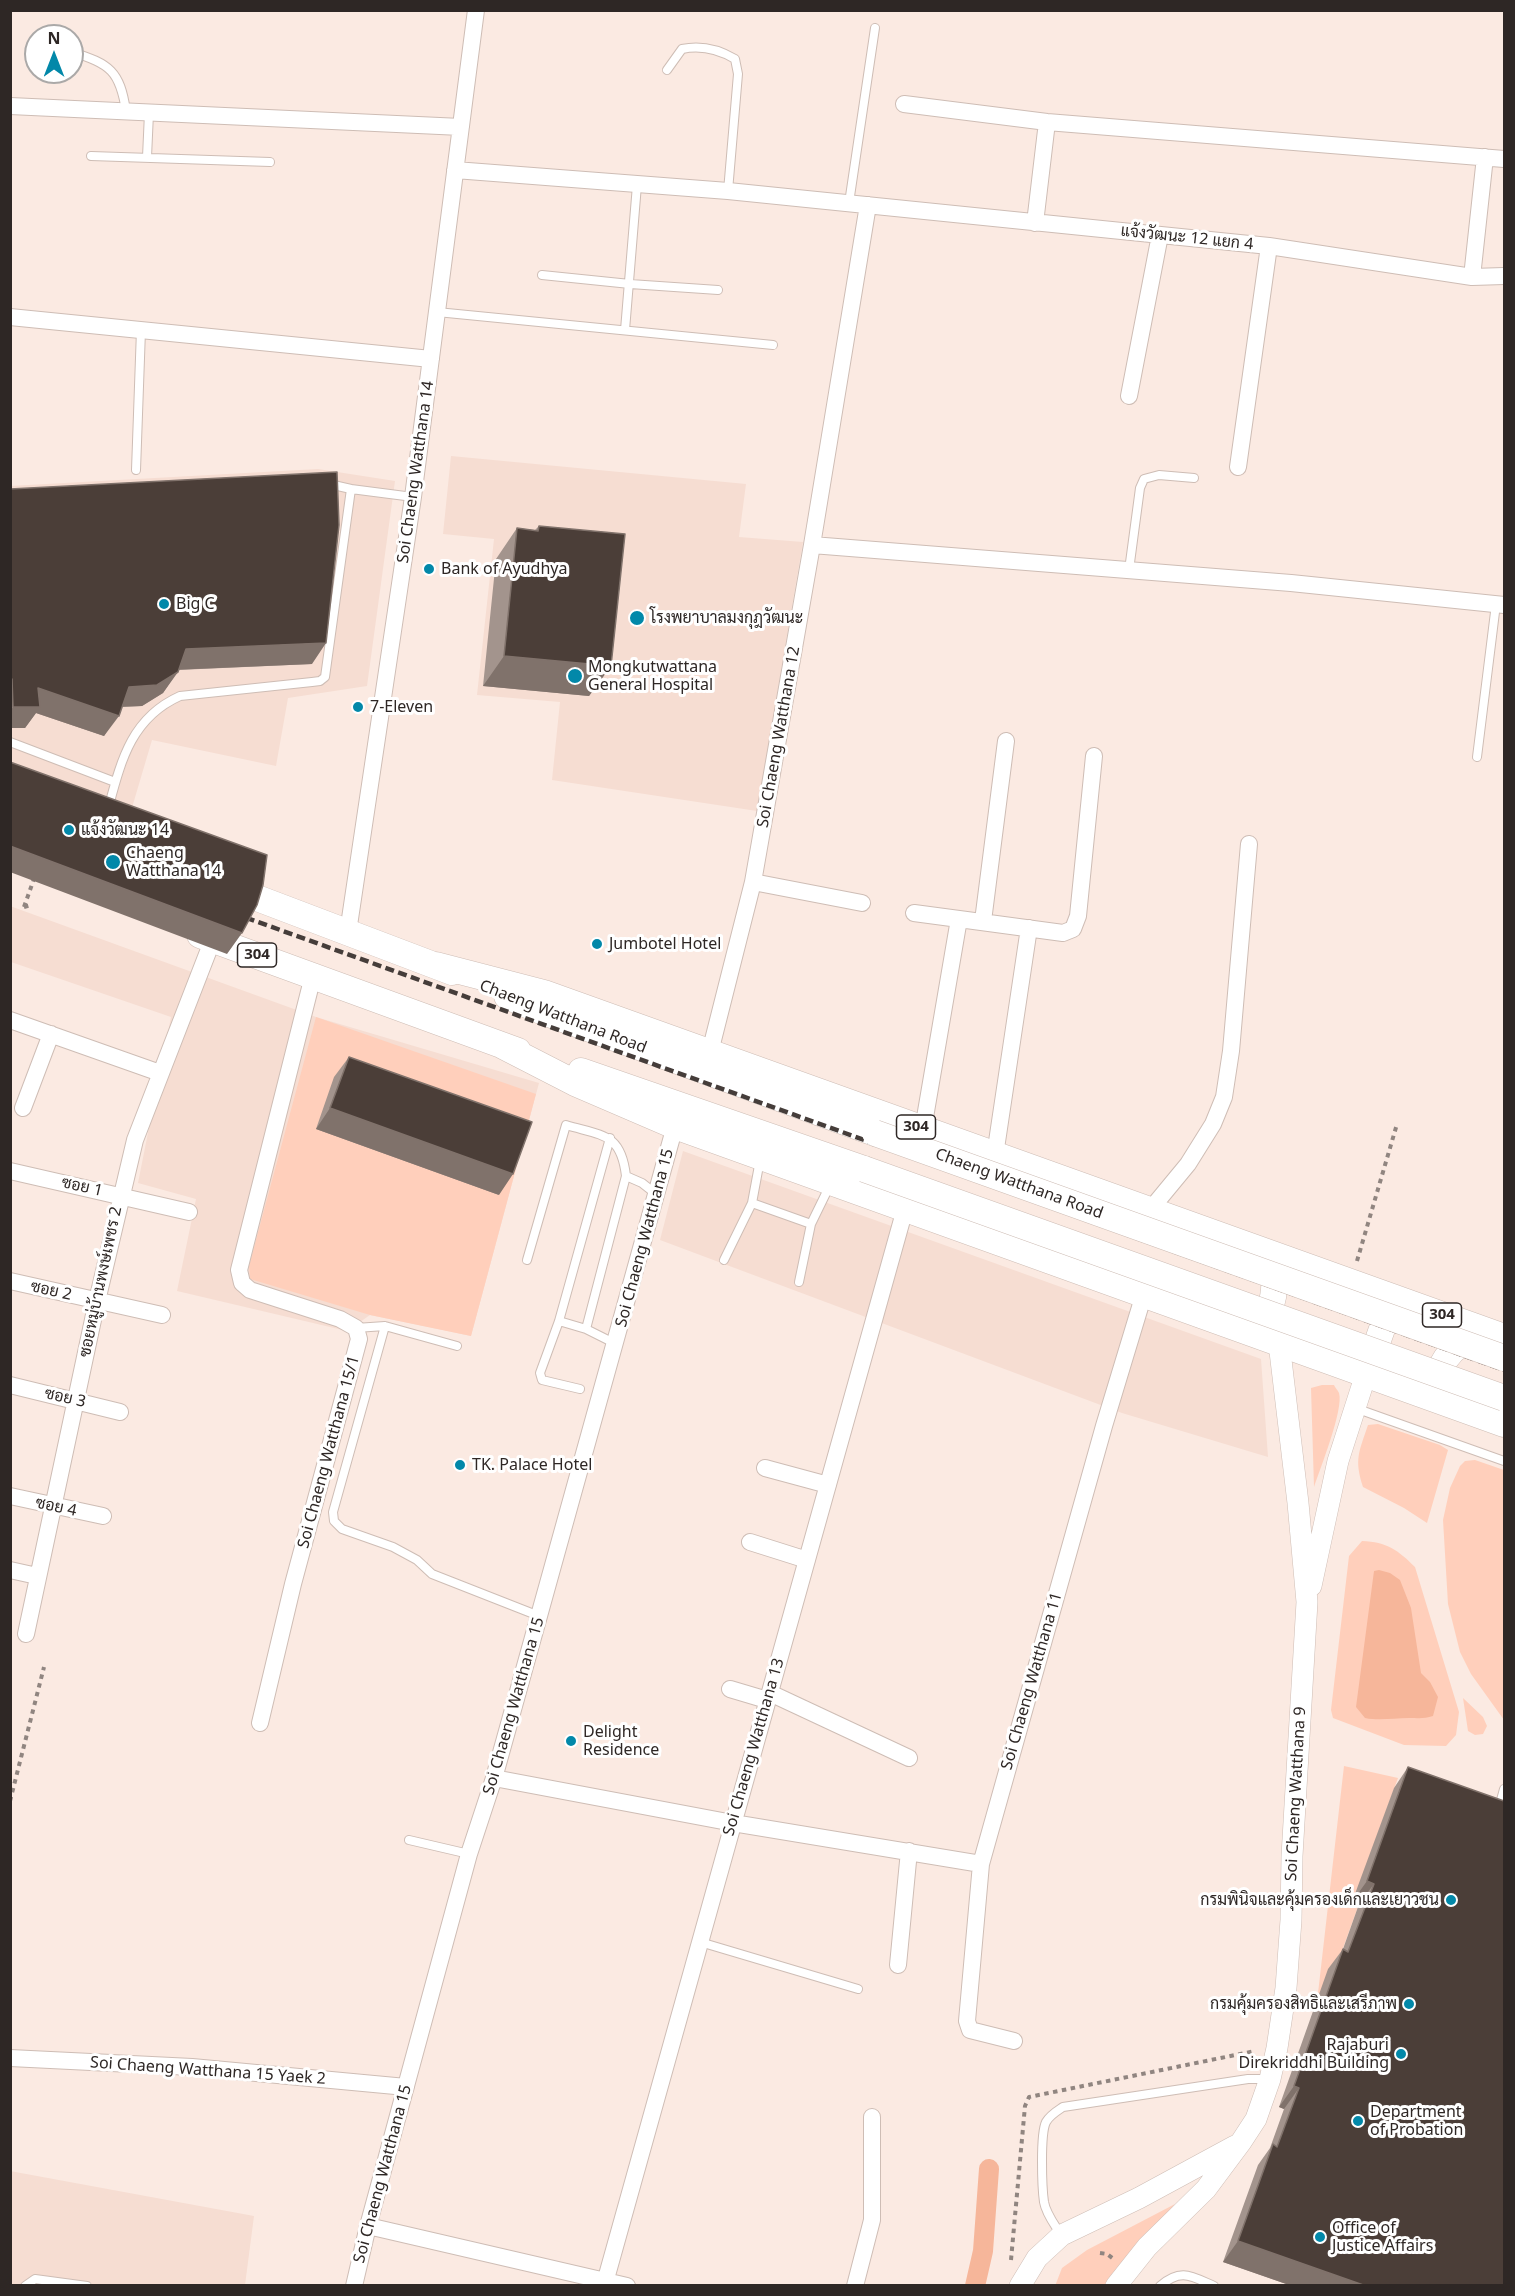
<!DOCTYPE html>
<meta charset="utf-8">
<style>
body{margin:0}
#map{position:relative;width:1515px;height:2296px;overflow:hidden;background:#fbeae2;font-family:"Noto Sans",sans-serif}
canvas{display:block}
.frame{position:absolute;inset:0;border:12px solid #2e2725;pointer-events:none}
.north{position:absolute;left:24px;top:24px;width:60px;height:60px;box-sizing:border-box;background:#fff;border:2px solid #aba9a8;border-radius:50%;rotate:0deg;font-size:16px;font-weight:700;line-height:24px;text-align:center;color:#2e2725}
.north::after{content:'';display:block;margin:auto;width:21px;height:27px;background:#0288a9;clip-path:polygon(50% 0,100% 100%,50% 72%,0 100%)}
</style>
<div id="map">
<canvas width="1515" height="2296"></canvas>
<div class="frame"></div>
<div class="north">N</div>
</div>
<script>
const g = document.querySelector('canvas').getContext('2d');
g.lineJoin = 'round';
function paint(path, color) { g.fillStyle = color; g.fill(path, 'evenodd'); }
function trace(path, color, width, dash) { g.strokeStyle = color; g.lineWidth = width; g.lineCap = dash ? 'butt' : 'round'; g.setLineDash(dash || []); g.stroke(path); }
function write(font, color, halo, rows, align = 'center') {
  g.font = font + ' "Noto Sans",Sarabun,sans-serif'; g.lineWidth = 6; g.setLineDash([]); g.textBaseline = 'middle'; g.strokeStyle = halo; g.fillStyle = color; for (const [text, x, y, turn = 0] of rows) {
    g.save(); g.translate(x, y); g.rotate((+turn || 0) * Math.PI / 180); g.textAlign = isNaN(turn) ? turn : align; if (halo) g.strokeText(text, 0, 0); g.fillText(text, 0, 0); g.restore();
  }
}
const built = new Path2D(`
 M 451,456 L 746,484 L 739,537 L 803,542 L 757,811 L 552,780 L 560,702 L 477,695 L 494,539 L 443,534 Z
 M 318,469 L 395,481 L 367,686 L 288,698 L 276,766 L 152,740 L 131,811 L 11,767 L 10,486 Z
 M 10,906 L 316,1017 L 539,1083 L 471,1336 L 370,1315 L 347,1331 L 177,1291 L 196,1199 L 138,1183 L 171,1017 L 11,962 Z
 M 683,1151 L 1261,1359 L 1268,1457 L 1122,1413 L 660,1240 Z
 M 10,2171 L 254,2216 L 245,2285 L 11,2285 Z`);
const green = new Path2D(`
 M 316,1017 L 536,1094 L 471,1336 L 370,1315 L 250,1279 L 249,1266 Z
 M 1322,1385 L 1334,1385 C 1334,1386 1339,1392 1339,1393 C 1344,1409 1320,1469 1314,1487 L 1311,1388 Z
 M 1378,1424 L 1440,1445 L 1448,1450 L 1427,1523 L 1404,1508 L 1363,1487 C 1354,1459 1359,1452 1368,1425 Z
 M 1475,1460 L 1504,1470 L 1504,1720 L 1471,1674 L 1460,1652 L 1448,1604 L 1443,1520 L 1450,1488 L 1460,1466 L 1465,1461 Z
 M 1362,1541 C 1387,1542 1398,1550 1415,1567 L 1459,1712 L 1456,1735 L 1446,1746 L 1404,1745 L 1333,1718 L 1331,1710 L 1349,1556 Z
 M 1463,1698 L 1483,1717 L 1487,1726 L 1483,1734 L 1475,1735 L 1468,1731 Z
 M 1344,1766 L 1398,1778 L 1353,1902 L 1359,1904 L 1334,1973 L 1317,2002 Z
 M 1175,2204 L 1110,2285 L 1055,2286 L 1062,2268 L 1087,2250 Z`);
const water = new Path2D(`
 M 1379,1570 L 1390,1573 L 1400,1580 L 1411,1608 L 1421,1673 L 1430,1682 L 1438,1697 L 1433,1716 C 1424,1719 1419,1718 1409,1718 C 1393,1718 1380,1721 1365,1718 L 1356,1707 L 1374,1571 Z`);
const canal = new Path2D(`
 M 975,2286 L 983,2251 L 989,2169`);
const path = new Path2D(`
 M 24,907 L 31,905
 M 1357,1261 L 1397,1124
 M 10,1801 L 44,1667
 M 1100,2253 L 1107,2254 L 1115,2260
 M 1011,2260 L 1025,2106 L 1029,2097 L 1255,2051`);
const service = new Path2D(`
 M 72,52 C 110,64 120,71 126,111
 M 667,70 L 682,49 C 701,45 718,49 735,59 L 738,74 L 728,191
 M 91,156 L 270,162
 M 147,157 L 149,113
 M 849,203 L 875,28
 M 542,275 L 630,284 L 718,290
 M 437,312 L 773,345
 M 625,330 L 637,185
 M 136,470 L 141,330
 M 351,489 L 413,497
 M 1129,570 L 1140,488 L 1144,479 L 1159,475 L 1194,478
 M 10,742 L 115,782
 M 1477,757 L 1496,604
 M 108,809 C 121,761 131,718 180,696 L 312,682 L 320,681 L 325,677 L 351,489 L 329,484
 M 752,1203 L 760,1160
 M 527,1260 L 566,1125 C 603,1136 621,1133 626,1176 L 642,1183 L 656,1194
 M 724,1260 L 752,1203 L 811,1224
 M 799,1282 L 811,1224 L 831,1183
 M 559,1321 L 586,1329 L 616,1344
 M 385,1326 L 333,1512 L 334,1521 L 342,1529 L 393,1547 L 417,1560 L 432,1574 L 539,1616
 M 356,1328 L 385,1326 L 457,1346
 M 586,1329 L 626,1176
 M 580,1389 L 542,1380 L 540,1373 L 559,1321 L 610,1138
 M 1355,1408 L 1504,1461
 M 1498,1811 L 1504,1789
 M 409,1840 L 469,1854
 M 700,1942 L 858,1989
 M 1061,2235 C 1055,2225 1046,2214 1044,2202 C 1042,2188 1040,2134 1046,2122 C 1050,2115 1057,2111 1063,2107 L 1248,2079 L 1270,2079
 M 25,2286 L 35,2279 L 87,2286
 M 1160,2286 C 1181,2268 1191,2276 1214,2286`);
const minor = new Path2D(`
 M 904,104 L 1047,122 L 1504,159
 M 10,106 L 461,127
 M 455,170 L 728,191 L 1269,246 L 1472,277 L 1504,276
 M 1035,223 L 1047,122
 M 1472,277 L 1485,157
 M 10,317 L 431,359
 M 1129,396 L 1160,235
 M 1238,467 L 1269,246
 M 812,545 L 1291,583 L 1504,605
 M 753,882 L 862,903
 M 914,913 L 959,919
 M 983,921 L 1006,741
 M 348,932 L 413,497 L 476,10
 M 10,1020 L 160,1073
 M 710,1052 L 753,882 L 812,545 L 868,205
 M 23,1108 L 51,1034
 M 923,1129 L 959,919 L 1063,933 L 1073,929 L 1078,916 L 1094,756
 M 995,1155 L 1029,928
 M 10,1171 L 189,1212
 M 1150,1210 L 1188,1164 L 1213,1124 L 1224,1097 L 1231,1051 L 1249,844
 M 10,1281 L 162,1315
 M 10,1385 L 120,1412
 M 765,1468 L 828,1485
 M 10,1496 L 103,1516
 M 750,1542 L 807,1560
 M 10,1570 L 37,1576
 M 26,1634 L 97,1301 L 135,1140 L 213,939
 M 730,1689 L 767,1700
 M 770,1693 L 909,1758
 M 260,1723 L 293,1584 L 359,1339 L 356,1328 L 340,1319 L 250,1290 L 242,1283 L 239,1270 L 313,976
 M 494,1778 L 733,1823 L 981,1864
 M 898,1965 L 909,1851
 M 1014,2041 L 970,2030 L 967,2021 L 981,1864 L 1104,1426 L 1144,1294
 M 10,2058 L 192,2067 L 406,2087
 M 368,2226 L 627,2286
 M 354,2286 L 368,2226 L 469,1854 L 494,1778 L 675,1126
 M 604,2286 L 905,1209
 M 855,2286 L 872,2220 L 872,2117`);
const tertiary = new Path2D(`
 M 1311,1586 L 1338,1461 L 1366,1374
 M 1020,2286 L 1037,2258 L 1062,2235 L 1139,2198 L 1235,2146
 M 1116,2286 L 1147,2247 L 1206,2189 L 1241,2142 L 1256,2119 L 1270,2079 L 1277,2048 L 1286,1988 L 1291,1920 L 1292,1856 L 1307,1602 L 1298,1503 L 1279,1343`);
const primary = new Path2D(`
 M 228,887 L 452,972
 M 200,935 L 518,1051
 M 436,965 L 544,993 L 1504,1337
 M 507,996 L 541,1011 L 875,1133
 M 503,1046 L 575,1083 L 675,1126 L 1504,1424
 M 581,1071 L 864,1169
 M 1250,1326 C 1276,1320 1280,1276 1267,1257
 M 1367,1371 L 1393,1298
 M 1444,1396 C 1430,1368 1452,1344 1478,1336`);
const rail = new Path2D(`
 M 233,913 L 1504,1370`);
const pathBridge = new Path2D(`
 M 24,907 L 35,876`);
const primaryBridge = new Path2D(`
 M 875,1133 L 1504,1358
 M 864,1169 L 1504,1398`);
const wall = new Path2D(`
 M 10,489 L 312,664 L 178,670 L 163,693 L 142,706 L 122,707 L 104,736 L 36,713 L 25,728 L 10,728 Z
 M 539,526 L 611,666 L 589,696 L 483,686 L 496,559 L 517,528 L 535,530 Z
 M 349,1057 L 499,1195 L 316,1129 L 334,1077 Z
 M 1408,1767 L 1504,2286 L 1292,2286 L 1223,2262 L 1258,2165 L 1270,2148 L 1284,2109 L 1279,2107 L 1328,1969 L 1343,1949 L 1359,1904 L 1352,1902 L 1394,1788 Z`);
const shadedWall = new Path2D(`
 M 326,643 L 312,664 L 171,670 L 186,649 Z
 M 504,656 L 611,666 L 589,696 L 483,686 Z
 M 178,672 L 163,693 L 142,706 L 114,707 L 129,687 Z
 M 38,688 L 119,716 L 104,736 L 36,713 L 25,728 L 10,728 L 10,711 L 13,707 Z
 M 10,846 L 242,933 L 227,954 L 10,872 Z
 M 330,1108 L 513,1174 L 499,1195 L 316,1129 Z
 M 1367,1881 L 1374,1884 L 1359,1904 L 1352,1902 Z
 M 1294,2086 L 1299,2088 L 1284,2109 L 1279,2107 Z
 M 1238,2241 L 1366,2286 L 1292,2286 L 1223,2262 Z`);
const building = new Path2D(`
 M 337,472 L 339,525 L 326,643 L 186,649 L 178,672 L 157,685 L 129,687 L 119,716 L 38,688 L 40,707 L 13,707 L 12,679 L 10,679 L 10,489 Z
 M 539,526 L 625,534 L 611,666 L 504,656 L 517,528 L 538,531 Z
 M 10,762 L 267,855 L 263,885 L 257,905 L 242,933 L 10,846 Z
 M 349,1057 L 532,1122 L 513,1174 L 330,1108 Z
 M 1408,1767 L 1504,1801 L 1504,2286 L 1366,2286 L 1238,2241 L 1273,2144 L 1277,2147 L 1299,2088 L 1294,2086 L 1343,1949 L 1348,1952 L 1374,1884 L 1367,1881 Z`);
const markers = [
 [429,569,6,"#0288a9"],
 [164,604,6,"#0288a9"],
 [637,618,8,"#0288a9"],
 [575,676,8,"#0288a9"],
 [358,707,6,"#0288a9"],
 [69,830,6,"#0288a9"],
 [113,862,8,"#0288a9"],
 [597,944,6,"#0288a9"],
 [460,1465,6,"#0288a9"],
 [571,1741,6,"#0288a9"],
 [1451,1900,6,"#0288a9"],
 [1409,2004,6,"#0288a9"],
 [1401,2054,6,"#0288a9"],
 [1358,2121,6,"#0288a9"],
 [1320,2237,6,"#0288a9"]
];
const shields = [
 [257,955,39],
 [916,1127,39],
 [1442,1315,39]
];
const shieldNames = [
 ["304",257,955],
 ["304",916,1127],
 ["304",1442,1315]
];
const streetNames = [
 ["แจ้งวัฒนะ 12 แยก 4",1187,238,6],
 ["Soi Chaeng Watthana 14",416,472,-82],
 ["Soi Chaeng Watthana 12",779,737,-80],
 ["Chaeng Watthana Road",563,1017,21],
 ["Chaeng Watthana Road",1019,1184,20],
 ["ซอย 1",82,1187,13],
 ["Soi Chaeng Watthana 15",645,1238,-75],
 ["ซอยหมู่บ้านพงษ์เพชร 2",101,1282,-78],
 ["ซอย 2",51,1291,13],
 ["ซอย 3",65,1398,13],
 ["Soi Chaeng Watthana 15/1",329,1452,-75],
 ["ซอย 4",56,1507,12],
 ["Soi Chaeng Watthana 11",1032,1681,-74],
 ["Soi Chaeng Watthana 15",514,1706,-74],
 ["Soi Chaeng Watthana 13",754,1747,-74],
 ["Soi Chaeng Watthana 9",1296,1794,-87],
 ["Soi Chaeng Watthana 15 Yaek 2",208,2071,4],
 ["Soi Chaeng Watthana 15",383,2174,-75]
];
const poiNames = [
 ["Bank of Ayudhya",441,569],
 ["Big C",176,604],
 ["โรงพยาบาลมงกุฎวัฒนะ",650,618],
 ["Mongkutwattana",588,667],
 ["General Hospital",588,685],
 ["7-Eleven",370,707],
 ["แจ้งวัฒนะ 14",81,830],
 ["Chaeng",126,853],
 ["Watthana 14",126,871],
 ["Jumbotel Hotel",609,944],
 ["TK. Palace Hotel",472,1465],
 ["Delight",583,1732],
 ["Residence",583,1750],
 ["กรมพินิจและคุ้มครองเด็กและเยาวชน",1439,1900,"right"],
 ["กรมคุ้มครองสิทธิและเสรีภาพ",1397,2004,"right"],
 ["Rajaburi",1389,2045,"right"],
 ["Direkriddhi Building",1389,2063,"right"],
 ["Department",1370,2112],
 ["of Probation",1370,2130],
 ["Office of",1332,2228],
 ["Justice Affairs",1332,2246]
];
paint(built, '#f6ddd2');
paint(green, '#ffcfbb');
paint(water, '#f6b69a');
trace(canal, '#f6b69a', 20);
trace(service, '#cebdb5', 10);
trace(minor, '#cebdb5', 18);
trace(tertiary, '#cebdb5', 22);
trace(primary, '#cebdb5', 27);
trace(path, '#908580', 4, [4.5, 4.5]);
trace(service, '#fff', 8);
trace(minor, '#fff', 16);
trace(tertiary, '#fff', 21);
trace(primary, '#fff', 26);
trace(rail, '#453d3a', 4.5, [9, 4.5]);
trace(primaryBridge, '#cebdb5', 27, []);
trace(pathBridge, '#908580', 4, [4.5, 4.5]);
trace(primaryBridge, '#fff', 26);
paint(wall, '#a3948d');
paint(shadedWall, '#80726b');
paint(building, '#4b3e38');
trace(building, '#80726b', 1.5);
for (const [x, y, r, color] of markers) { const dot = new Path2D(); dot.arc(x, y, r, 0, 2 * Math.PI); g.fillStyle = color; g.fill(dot); trace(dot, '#fff', 2); }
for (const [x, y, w] of shields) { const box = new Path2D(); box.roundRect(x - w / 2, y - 12, w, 24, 4.5); g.fillStyle = '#fff'; g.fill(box); trace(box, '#2e2725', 1.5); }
write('bold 15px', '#2e2725', null, shieldNames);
write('16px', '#2e2725', '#fff', streetNames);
write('16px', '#2e2725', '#fff', poiNames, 'left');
</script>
